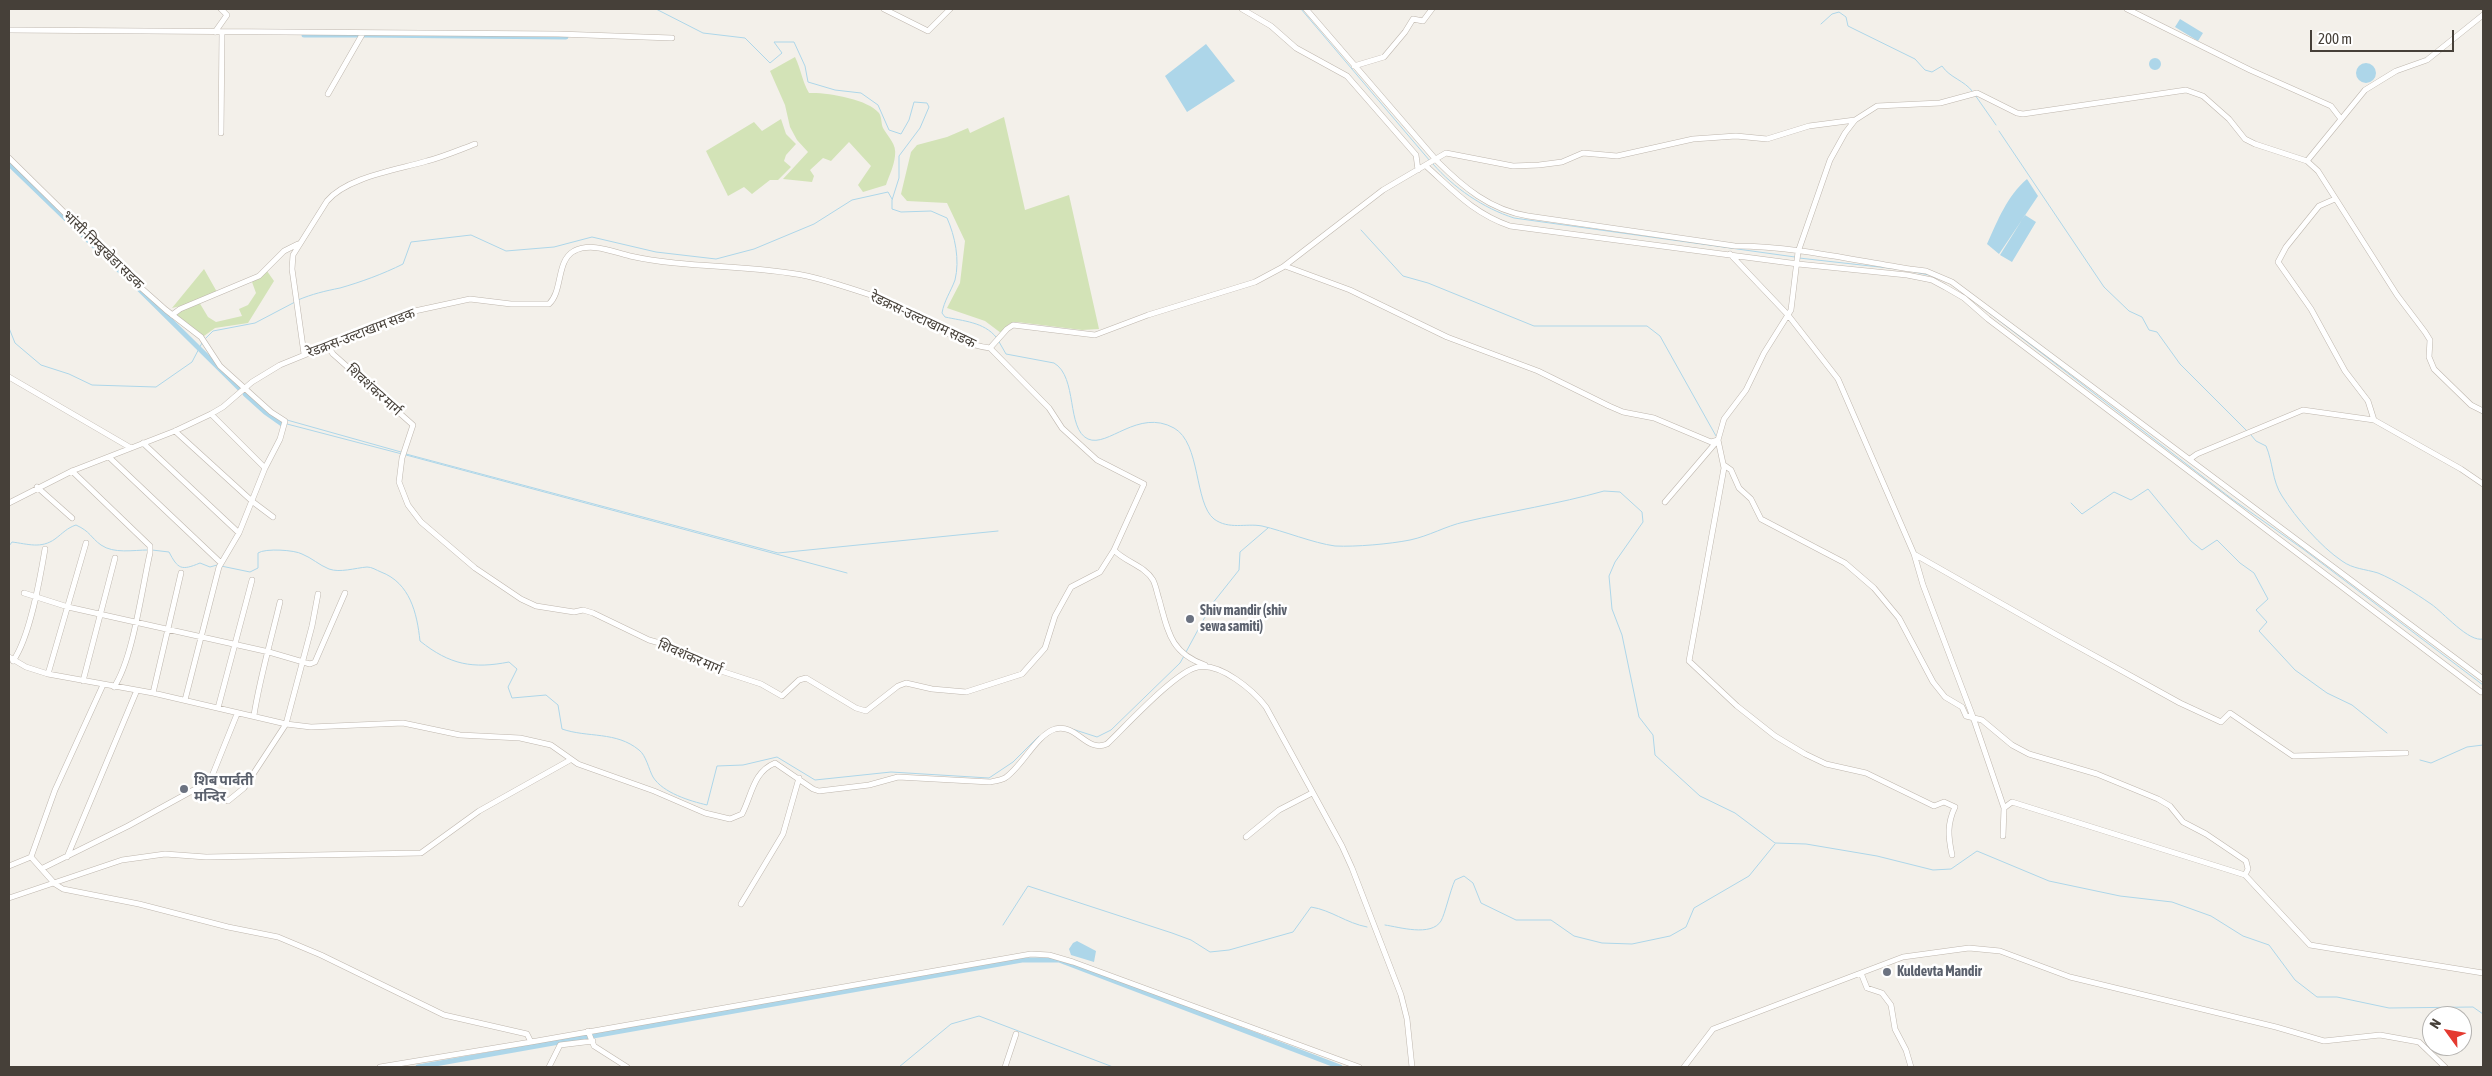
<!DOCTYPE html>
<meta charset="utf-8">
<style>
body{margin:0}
#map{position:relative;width:2492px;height:1076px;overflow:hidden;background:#f3f0ea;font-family:"Asap Condensed",sans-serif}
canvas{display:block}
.frame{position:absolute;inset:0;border:10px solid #464039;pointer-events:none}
.north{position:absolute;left:2422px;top:1006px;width:50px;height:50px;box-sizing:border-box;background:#fff;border:1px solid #b5b3b0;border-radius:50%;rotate:302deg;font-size:14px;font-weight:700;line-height:20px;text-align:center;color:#464039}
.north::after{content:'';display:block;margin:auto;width:18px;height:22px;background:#e43a30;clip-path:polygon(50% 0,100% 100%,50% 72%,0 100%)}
.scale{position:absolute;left:2310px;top:30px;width:144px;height:22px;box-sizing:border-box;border:2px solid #464039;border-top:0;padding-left:6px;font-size:15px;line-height:18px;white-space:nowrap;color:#464039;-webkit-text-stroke:4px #fff;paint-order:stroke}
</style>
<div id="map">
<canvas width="2492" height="1076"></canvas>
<div class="frame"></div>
<div class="north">N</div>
<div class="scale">200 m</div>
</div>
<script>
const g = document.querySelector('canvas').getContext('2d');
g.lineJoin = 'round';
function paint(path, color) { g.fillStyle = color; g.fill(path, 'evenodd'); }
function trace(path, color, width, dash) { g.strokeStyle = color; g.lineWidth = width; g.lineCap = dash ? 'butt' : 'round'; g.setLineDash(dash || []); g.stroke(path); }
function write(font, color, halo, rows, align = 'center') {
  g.font = font + ' "Asap Condensed","Noto Sans Devanagari",sans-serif'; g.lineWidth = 5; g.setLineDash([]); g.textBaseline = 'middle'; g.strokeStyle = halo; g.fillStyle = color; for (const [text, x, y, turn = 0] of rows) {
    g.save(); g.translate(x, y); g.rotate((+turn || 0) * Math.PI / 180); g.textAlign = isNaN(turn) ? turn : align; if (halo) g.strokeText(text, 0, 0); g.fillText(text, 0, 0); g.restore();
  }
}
const green = new Path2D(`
 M 795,57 C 801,69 802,81 809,93 C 826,92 868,99 879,113 C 882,117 881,124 883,128 C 888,137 897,144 895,156 C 894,166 889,176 886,185 L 863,192 L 858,185 L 871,166 L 849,142 L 831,161 L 823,158 L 810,170 L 814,176 L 812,182 L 783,179 L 808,152 L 797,140 L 790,127 L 785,105 L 770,71 Z
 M 1004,117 L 1025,210 L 1069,195 L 1099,329 L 1082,330 L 1017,322 L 1009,324 L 1001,333 L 985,321 L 947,308 L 960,283 L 965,241 L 947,203 L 907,201 L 901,194 L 911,152 L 917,145 L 947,137 L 968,128 L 970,133 Z
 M 781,119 L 786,134 L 796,144 L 786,155 L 784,161 L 791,167 L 778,180 L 770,180 L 752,194 L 744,187 L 728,196 L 706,151 L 754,122 L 762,131 Z
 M 204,269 L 217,292 L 185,305 L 172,308 Z
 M 267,271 L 274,281 L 248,323 L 215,328 L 204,336 L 175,314 L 199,302 L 208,317 L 216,322 L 242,316 L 239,309 L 248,305 L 256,293 L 252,282 Z`);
const water = new Path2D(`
 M 2180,19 L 2203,33 L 2198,41 L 2175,27 Z
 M 1206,44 L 1235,81 L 1187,112 L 1165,76 Z
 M2149 64a6 6 0 1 1 12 0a6 6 0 1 1-12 0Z
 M2356 73a10 10 0 1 1 20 0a10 10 0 1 1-20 0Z
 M 2027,179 L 2038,196 L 1999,254 L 1987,244 C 1998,220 2007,196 2027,179 Z
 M 2025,215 L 2036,222 L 2012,262 L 2000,255 Z
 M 1077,941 L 1096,951 L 1094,962 L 1071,955 L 1069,949 L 1073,943 Z`);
const stream = new Path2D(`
 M 656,9 L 703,33 L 745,38 L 770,63 L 782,53 L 774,42 L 794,42 L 805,66 L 808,82 L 835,90 L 861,93 L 878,105 L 889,130 L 901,134 L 909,120 L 914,102 L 927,103 L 929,107 L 920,128 L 899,156 L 899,178 L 892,200 L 892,209 L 901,212 L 931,211 L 947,218 C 955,236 960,260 955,280 C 951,291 944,301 942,313 L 945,317 C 963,321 984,322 996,337
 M 1301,9 L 1430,161
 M 1821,24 L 1832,14 L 1839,12 L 1846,17 L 1848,26 L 1854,29 L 1915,59 L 1925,70 L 1932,72 L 1942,66 C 1950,78 1964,80 1973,92
 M 1975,95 L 1996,125
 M 1999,131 L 2104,287 L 2129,311 L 2142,317 L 2149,330 L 2157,332 L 2180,364 L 2247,431
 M 1433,164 C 1454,188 1483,208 1514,218 L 1795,257
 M 1361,230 L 1403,276 L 1428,283 L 1534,326 L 1647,326 L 1660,336 L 1716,436
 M 1799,258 L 1897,269
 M 1914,272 L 1929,275
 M 1967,296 L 2232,499 L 2303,549 L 2483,685
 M 298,300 C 312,294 325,291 340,288 C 361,282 383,274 403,264 L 411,242 L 471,235 L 506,251 L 554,247 L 592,237 L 656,252 L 716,259 L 754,249 L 814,224 L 852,200 L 888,192 L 892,199
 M 9,328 L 15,343 L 41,365 L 69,374 L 92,385 L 156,387 L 192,362 L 203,341
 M 206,338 L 213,331 L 255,323 L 295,302
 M 998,340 L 1006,354 L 1054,363 C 1078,377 1066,429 1088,439 C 1108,448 1138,408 1174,428 C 1201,443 1194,503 1214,519 C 1229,530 1246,523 1262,526 C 1284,531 1313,543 1335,546 C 1356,547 1390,544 1410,540 C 1429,536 1446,526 1464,522 C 1511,511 1558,504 1604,491 L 1620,492 L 1642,512 L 1643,522 L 1615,562 L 1609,576 L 1612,609 L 1622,635 L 1639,717 L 1653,735 L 1655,755 L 1700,796 L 1735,813 L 1775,843 L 1806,844 L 1877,856 L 1933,870 L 1951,869 L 1977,851 L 2049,881 L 2120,896 L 2172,902 L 2211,916 L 2243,936 L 2269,945 L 2295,980 L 2317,997 L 2337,997 L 2389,1008 L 2473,1007 L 2483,1014
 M 287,420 L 401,452
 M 287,424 L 402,454
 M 2251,435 L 2256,441 L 2266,446 C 2273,462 2272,481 2282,496 C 2296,518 2321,547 2342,561 C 2353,569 2365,569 2378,573 C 2395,580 2415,593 2431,604 C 2443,612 2469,643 2483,639
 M 406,454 L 778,553 L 998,531
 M 406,455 L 847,573
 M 2071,503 L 2082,514 L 2114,492 L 2131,500 L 2148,489 L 2191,541 L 2202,550 L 2217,540 L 2240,563 L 2254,573 L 2268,599 L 2256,610 L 2267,622 L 2259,631 L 2295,670 L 2327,693 L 2352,705 L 2387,733
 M 9,546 L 12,542 C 28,544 41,549 55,539 C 63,533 67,528 76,525 C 91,532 90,537 101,545 C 114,554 133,550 148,550
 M 152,550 L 169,552 C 178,569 181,571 200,563 L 210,567 L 217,565
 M 221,566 L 250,572 L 258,568 L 258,553 C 265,548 295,550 302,554 C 312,558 319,565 329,569 C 340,573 355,568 367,567 C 372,567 376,570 381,572 C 410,583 417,613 420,641 C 450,665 473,669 509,662 L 517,669 L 508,687 L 512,698 L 546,695 L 558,705 L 562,729 C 588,738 616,731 639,750 C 646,755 649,770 653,777 C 663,793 690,801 707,805 L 717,766 L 743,765 L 777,757 L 815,780 L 891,772 L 989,778 L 1013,762 L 1039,736
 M 1186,652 L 1212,604 L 1239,570 L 1240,552 L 1268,528
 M 1066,727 L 1097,737 L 1111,730 L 1180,663 L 1184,656
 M 2420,760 L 2431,763 L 2467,747 L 2483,745
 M 1003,925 L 1028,886 L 1172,933 L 1191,940 L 1210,952 L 1229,950 L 1293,932 L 1311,907 C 1331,910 1346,923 1367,927
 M 1385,925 C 1399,927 1431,937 1441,921 C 1445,914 1450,891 1455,880 L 1464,876 L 1473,883 L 1481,903 L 1516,920 L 1551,920 L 1574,936 L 1602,943 L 1632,944 L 1670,936 L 1686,927 L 1694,908 L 1749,876 L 1775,844
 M 899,1067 L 951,1024 L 979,1016 L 1113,1067`);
const canal = new Path2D(`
 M 304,35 L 358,35
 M 364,35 L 566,37
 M 9,164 L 127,278
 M 138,288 L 240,389
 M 245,394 L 265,412 L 282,424
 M 418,1067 L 1022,960 L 1059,960 L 1340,1067`);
const street = new Path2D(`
 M 884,9 L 928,31 L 950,9
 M 1242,9 L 1271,26 L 1296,48 L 1347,76 L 1416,155 L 1418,170
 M 1306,9 L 1437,161 C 1463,187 1490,210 1528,216 L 1735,246 C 1793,246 1853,260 1910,269 L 1926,271 L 1952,282 L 2483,679
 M 2127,9 L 2250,70 L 2331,106 L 2341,119
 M 9,30 L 558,34 L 672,38
 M 215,32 L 227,15 L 221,9
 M 1354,66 L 1384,57 L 1405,32 L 1413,19 L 1423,21 L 1432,9
 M 328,94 L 363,33
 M 221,133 L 222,32
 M 9,158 L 139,286 L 166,310 L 201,337 L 220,366 L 271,412 L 285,421 L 280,439 L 265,468 L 239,533 L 219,567 L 185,700
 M 2307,161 L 2365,90 L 2396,71 L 2427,60 L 2483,15
 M 1426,166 C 1454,191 1473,213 1510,226 L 1798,264 L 1907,275 L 1932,280 L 1945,287 L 1964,298 L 1988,319 L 2481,692
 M 2335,199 L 2319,206 L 2286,247 L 2278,262 L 2311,309 L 2345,371 L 2368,401 L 2374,420
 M 1730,254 L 1788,315 L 1838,379 L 1914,554 L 1923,585 L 1973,717 L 2004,808 L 2003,836
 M 1285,266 L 1350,290 L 1447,337 L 1538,371 L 1609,406 L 1623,412 L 1654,418 L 1711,442 L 1718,440 L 1724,419 L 1746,390 L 1764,353 L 1791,310 L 1798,252 L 1830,160 L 1845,133 L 1855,120 L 1877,106 L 1940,103 L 1977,93 L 2017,113 L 2023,114 L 2186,90 L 2203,96 L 2229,119 L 2245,139 L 2255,144 L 2307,161 L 2318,171 L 2397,295 L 2425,332 L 2430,340 L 2429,357 L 2434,369 L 2471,405 L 2483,411
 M 172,315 L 180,309 L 259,276 L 284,251 L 298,244
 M 327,345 L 333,354 L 413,425 L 402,458 L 399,482 L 408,505 L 421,522 L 475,568 L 521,599 L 536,606 L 574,612 L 583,610 L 593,613 L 649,640 L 674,647 L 718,670 L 761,684 L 782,696 L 799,680 L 806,678 L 856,708 L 866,711 L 898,686 L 906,683 L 932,689 L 966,692 L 1022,674 L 1045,648 L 1055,616 L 1071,587 L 1100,572 L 1114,550
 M 990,348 L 1049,408 L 1062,428 L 1097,460 L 1144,484 L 1114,550 C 1125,562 1145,566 1153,580 C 1156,586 1157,593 1159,599 C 1168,631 1170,653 1205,665
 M 304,354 L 292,269 L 293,255 L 327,201 C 347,177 397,170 427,161 C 443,157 459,150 475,144
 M 9,377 L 131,448
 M 211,414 L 265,468
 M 175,431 L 253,502 L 273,517
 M 1718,440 L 1724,468 L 1689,661 L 1737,706 L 1775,736 L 1805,754 L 1826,764 L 1866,773 L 1934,806 L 1944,802 L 1955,807 C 1947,824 1948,836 1952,855
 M 143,443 L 239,533
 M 109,457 L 221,563
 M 2190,459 L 2197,454 L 2303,410 L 2374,420 L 2461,469 L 2483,484
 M 1724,465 L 1731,470 L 1739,488 L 1751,499 L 1761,519 L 1845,563 L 1874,588 L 1899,618 L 1933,682 L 1945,697 L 1962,707 L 1966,716 L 1982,720 L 2012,745 L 2029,754 L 2097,774 L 2158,799 L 2170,806 L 2183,822 L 2206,834 L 2246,861 L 2248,869 L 2245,875
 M 72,471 L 150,546 L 150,553 C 142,588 133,659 114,687
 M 37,487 L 72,518
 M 1665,502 L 1718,440
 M 9,503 L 72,471 L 175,431 L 211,414 L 223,407 L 252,382 L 280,365 L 410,312 L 470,299 L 511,304 L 549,304 C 563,291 556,261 574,251 C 592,242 613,252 630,256 C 688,269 749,264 807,276 C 833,282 858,291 883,299 C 920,312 950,343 990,348 L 1007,329 L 1013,325 L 1095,335 L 1148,315 L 1255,282 L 1283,267 L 1383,190 L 1446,153 L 1513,166 L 1539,165 L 1562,162 L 1583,153 L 1617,156 L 1693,139 L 1736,136 L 1767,139 L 1809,126 L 1855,120
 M 1914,554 L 2055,634 L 2180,703 L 2221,722 L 2230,713 L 2293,756 L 2406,753
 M 24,593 L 68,607 L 269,652 L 310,664 L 315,662 L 345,593
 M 9,657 L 26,667 L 48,674 L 153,693 L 286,724 L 311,727 L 403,723 L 460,735 L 520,738 L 551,745 L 578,764 L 654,791 L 705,813 L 730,819 L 742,814 C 752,795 753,772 775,763 L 813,789 L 819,791 L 869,785 L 898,777 L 990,782 C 995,781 1001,780 1005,778 C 1022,767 1036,735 1055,729 C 1077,723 1086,753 1107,744 C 1125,727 1177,670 1198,667 C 1221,663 1253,690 1266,707 L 1342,846 L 1352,868 L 1401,995 L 1407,1019 L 1412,1067
 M 13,661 C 30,637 40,579 45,549
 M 48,674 L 86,543
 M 83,681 L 115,558
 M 153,693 L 181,573
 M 218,708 L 252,580
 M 254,715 C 260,677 271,640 280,602
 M 205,784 L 228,801 L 244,788 L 286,724 L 312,626 L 318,594
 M 2004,808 L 2012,802 L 2245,875 L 2310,945 L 2483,973
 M 1246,837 L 1279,810 L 1312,793
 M 31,857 L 55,790 L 103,685
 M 67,857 L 137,690
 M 9,866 L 31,857 L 55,884 L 63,889 L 139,904 L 228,927 L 278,937 L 321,955 L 444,1015 L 527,1034 L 531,1042 L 1031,954 L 1049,955 L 1073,962 L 1359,1067
 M 43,868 L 128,826 L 210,781 L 237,714
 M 9,898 L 122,860 L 165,854 L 206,857 L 421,853 L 479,811 L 570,760
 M 741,904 L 783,834 L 799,778
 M 1861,973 L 1867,988 L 1882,993 L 1891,1005 L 1895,1029 L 1906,1050 L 1911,1067
 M 588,1031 L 594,1046 L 627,1067
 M 380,1067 L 531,1042
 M 549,1067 L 560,1045 L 593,1041
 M 1005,1067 L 1016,1034
 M 1684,1067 L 1713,1029 L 1903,957 L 1969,948 L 2000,951 L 2070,977 L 2276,1027 L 2324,1041 L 2380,1035 L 2419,1042 L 2445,1067`);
const markers = [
 [1190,619,5,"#6b7280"],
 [184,789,5,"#6b7280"],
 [1887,972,5,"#6b7280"]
];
const streetNames = [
 ["भांसी-निम्बुखेडा सडक",103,250,44],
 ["रेडक्रस-उल्टाखाम सडक",923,320,25],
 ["रेडक्रस-उल्टाखाम सडक",361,333,-21],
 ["शिवशंकर मार्ग",374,390,42],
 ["शिवशंकर मार्ग",690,657,23]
];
const worshipNames = [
 ["Shiv mandir (shiv",1200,611],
 ["sewa samiti)",1200,627],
 ["शिब पार्वती",194,781],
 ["मन्दिर",194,797],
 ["Kuldevta Mandir",1897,972]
];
paint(green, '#d3e3b7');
paint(water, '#add6e9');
trace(stream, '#add6e9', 1);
trace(canal, '#add6e9', 5);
trace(street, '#beb6ad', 6);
trace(street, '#fff', 5);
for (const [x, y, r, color] of markers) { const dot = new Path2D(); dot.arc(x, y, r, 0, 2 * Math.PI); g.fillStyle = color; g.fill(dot); trace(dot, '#fff', 2); }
write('14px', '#464039', '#fff', streetNames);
write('bold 14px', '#5b616d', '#fff', worshipNames, 'left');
</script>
